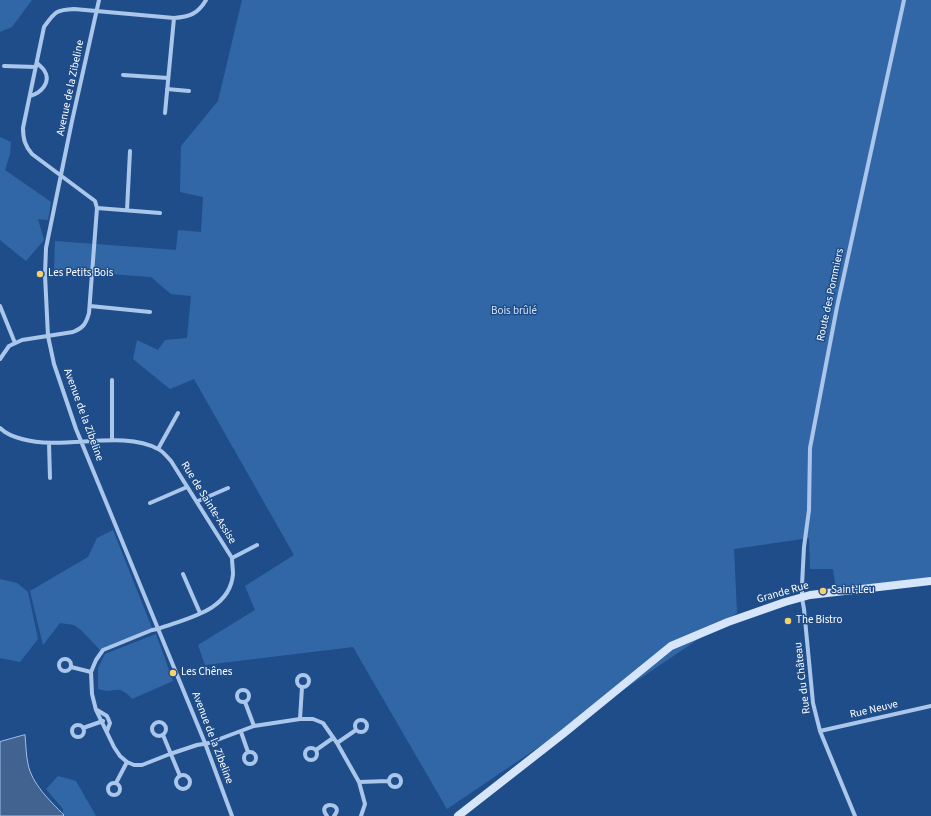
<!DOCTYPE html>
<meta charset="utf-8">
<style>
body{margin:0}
canvas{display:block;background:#1f4d8a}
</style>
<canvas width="931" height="816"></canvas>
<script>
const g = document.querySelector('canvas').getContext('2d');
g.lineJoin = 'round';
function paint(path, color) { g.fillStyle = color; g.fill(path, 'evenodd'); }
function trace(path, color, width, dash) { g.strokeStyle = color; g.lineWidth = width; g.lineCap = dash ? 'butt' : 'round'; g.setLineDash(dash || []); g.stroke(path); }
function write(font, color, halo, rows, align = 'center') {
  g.font = font + ' "Source Sans 3",sans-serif'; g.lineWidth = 3; g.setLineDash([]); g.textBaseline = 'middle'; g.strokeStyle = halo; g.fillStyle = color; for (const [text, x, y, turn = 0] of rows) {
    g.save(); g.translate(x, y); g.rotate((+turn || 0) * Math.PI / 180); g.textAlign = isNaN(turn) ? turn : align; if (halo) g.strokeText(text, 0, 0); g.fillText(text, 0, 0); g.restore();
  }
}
const green = new Path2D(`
 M 0,0 L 32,0 L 12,27 L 0,32 Z
 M 242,0 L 931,0 L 931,580 L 836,589 L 833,569 L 810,569 L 809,538 L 734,549 L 737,613 L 447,809 L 353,647 L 205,665 L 198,645 L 255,610 L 245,586 L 294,555 L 194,379 L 170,389 L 133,359 L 137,340 L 158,350 L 165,340 L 187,338 L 191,296 L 171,294 L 151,277 L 54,270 L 55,241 L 176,250 L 178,230 L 201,232 L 203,197 L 180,192 L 181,146 L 218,101 Z
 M 0,137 L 11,142 L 10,154 L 5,170 L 51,202 L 48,220 L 38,219 L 44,240 L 26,261 L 0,240 Z
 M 113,530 L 152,628 L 100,650 L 82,631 L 74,625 L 60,623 L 43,645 L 30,591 L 88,557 L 97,538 Z
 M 0,579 L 17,583 L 28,592 L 38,639 L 20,662 L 0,658 Z
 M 156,634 L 173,681 L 132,699 C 117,682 115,695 98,689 L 98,668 L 105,654 Z
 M 58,776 L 76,781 L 96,816 L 63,816 L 63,809 L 46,789 Z`);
const water = new Path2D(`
 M 25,735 C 26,745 26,755 28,764 C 32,784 50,801 64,815 L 63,816 L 0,816 L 0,742 Z`);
const minor = new Path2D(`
 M 99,0 L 72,121 L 46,248 L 45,275 L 48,336 L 54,364 L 76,429 L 205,743 L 232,816
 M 4,66 L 36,67
 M 123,75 L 168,78
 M 167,89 L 189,91
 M 30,96 C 41,93 52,82 44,70 C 42,67 39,65 37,63
 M 165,113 L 174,18
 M 97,208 L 160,213
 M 127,210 L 130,151
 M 0,306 L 15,343
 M 90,306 L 150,312
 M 0,359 L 9,346 L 22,340 L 73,332 C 83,328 86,324 89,313 L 97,208 L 95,201 L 32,154 C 25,146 23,139 23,128 L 44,27 C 55,12 55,10 74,9 L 174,18 C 189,17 198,14 206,0
 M 0,428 C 6,434 14,437 22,439 C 63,451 122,429 158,449 C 163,451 167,457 171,461 L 232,558 C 232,563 233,569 233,574 C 230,611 187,618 158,629 L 152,630 L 103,650 L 96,660 L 91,672 L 92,694 L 96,710 L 114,747 L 120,756 L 127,762 L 134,765 L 142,765 L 170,754 L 197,745 L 209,743 L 254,726 L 300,719 L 313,719 L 323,723 L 337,743 L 359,782 L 365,804 L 361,816
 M 112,440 L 112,380
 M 49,443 L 50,478
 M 158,449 L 178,413
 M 198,501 L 228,488
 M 150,503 L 187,487
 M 232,558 L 257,545
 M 183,574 L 200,613
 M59 665a6 6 0 1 1 12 0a6 6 0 1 1-12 0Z
 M 71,667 L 91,672
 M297 681a6 6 0 1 1 12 0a6 6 0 1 1-12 0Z
 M237 696a6 6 0 1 1 12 0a6 6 0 1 1-12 0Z
 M 245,702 L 254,726
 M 97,710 L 107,716 L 110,723 L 107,731
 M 300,719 L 302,687
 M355 726a6 6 0 1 1 12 0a6 6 0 1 1-12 0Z
 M152 729a7 7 0 1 1 14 0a7 7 0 1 1-14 0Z
 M72 731a6 6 0 1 1 12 0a6 6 0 1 1-12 0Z
 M 83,728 L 103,721
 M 820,731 L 931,706
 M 241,732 L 248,752
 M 163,735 L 180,776
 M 337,743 L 356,730
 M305 754a6 6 0 1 1 12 0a6 6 0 1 1-12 0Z
 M 316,750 L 333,738
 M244 758a6 6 0 1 1 12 0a6 6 0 1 1-12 0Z
 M389 781a6 6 0 1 1 12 0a6 6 0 1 1-12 0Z
 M176 782a7 7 0 1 1 14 0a7 7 0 1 1-14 0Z
 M 359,782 L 388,781
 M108 789a6 6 0 1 1 12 0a6 6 0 1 1-12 0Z
 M 116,783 L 127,762
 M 327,816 C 315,801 346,802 334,816
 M 855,816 L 820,731 L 813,703 L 804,609 L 802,598 L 802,585 L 804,547 L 809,510 L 810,448 L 837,307 L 904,0`);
const secondary = new Path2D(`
 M 458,816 L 564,733 L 671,646 L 728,622 L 785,602 L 810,595 L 931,581`);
const markers = [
 [40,274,4,"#f9d16a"],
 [823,591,4,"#f9d16a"],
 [788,621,4,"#f9d16a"],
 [173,673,4,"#f9d16a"]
];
const streetNames = [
 ["Avenue de la Zibeline",71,88,-78],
 ["Route des Pommiers",831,295,-78],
 ["Avenue de la Zibeline",83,415,70],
 ["Rue de Sainte-Assise",208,503,58],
 ["Grande Rue",783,593,-16],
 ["Rue du Château",803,678,-97],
 ["Rue Neuve",874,710,-13],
 ["Avenue de la Zibeline",212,738,69]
];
const poiNames = [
 ["Les Petits Bois",48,274],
 ["Saint-Leu",831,591],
 ["The Bistro",796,621],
 ["Les Chênes",181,673]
];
const parkNames = [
 ["Bois brûlé",514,312]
];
paint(green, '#3267a7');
paint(water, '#42638f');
trace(water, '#9ec2ed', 1);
trace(minor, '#aac7eb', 4);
trace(secondary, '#d6e5f9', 8);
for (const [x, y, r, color] of markers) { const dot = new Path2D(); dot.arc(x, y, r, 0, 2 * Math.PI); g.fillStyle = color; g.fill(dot); trace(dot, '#1f4d8a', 1.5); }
write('11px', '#fff', '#1f4d8a', streetNames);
write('11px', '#fff', '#1f4d8a', poiNames, 'left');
write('11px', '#cfe2f8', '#1f4d8a', parkNames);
</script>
